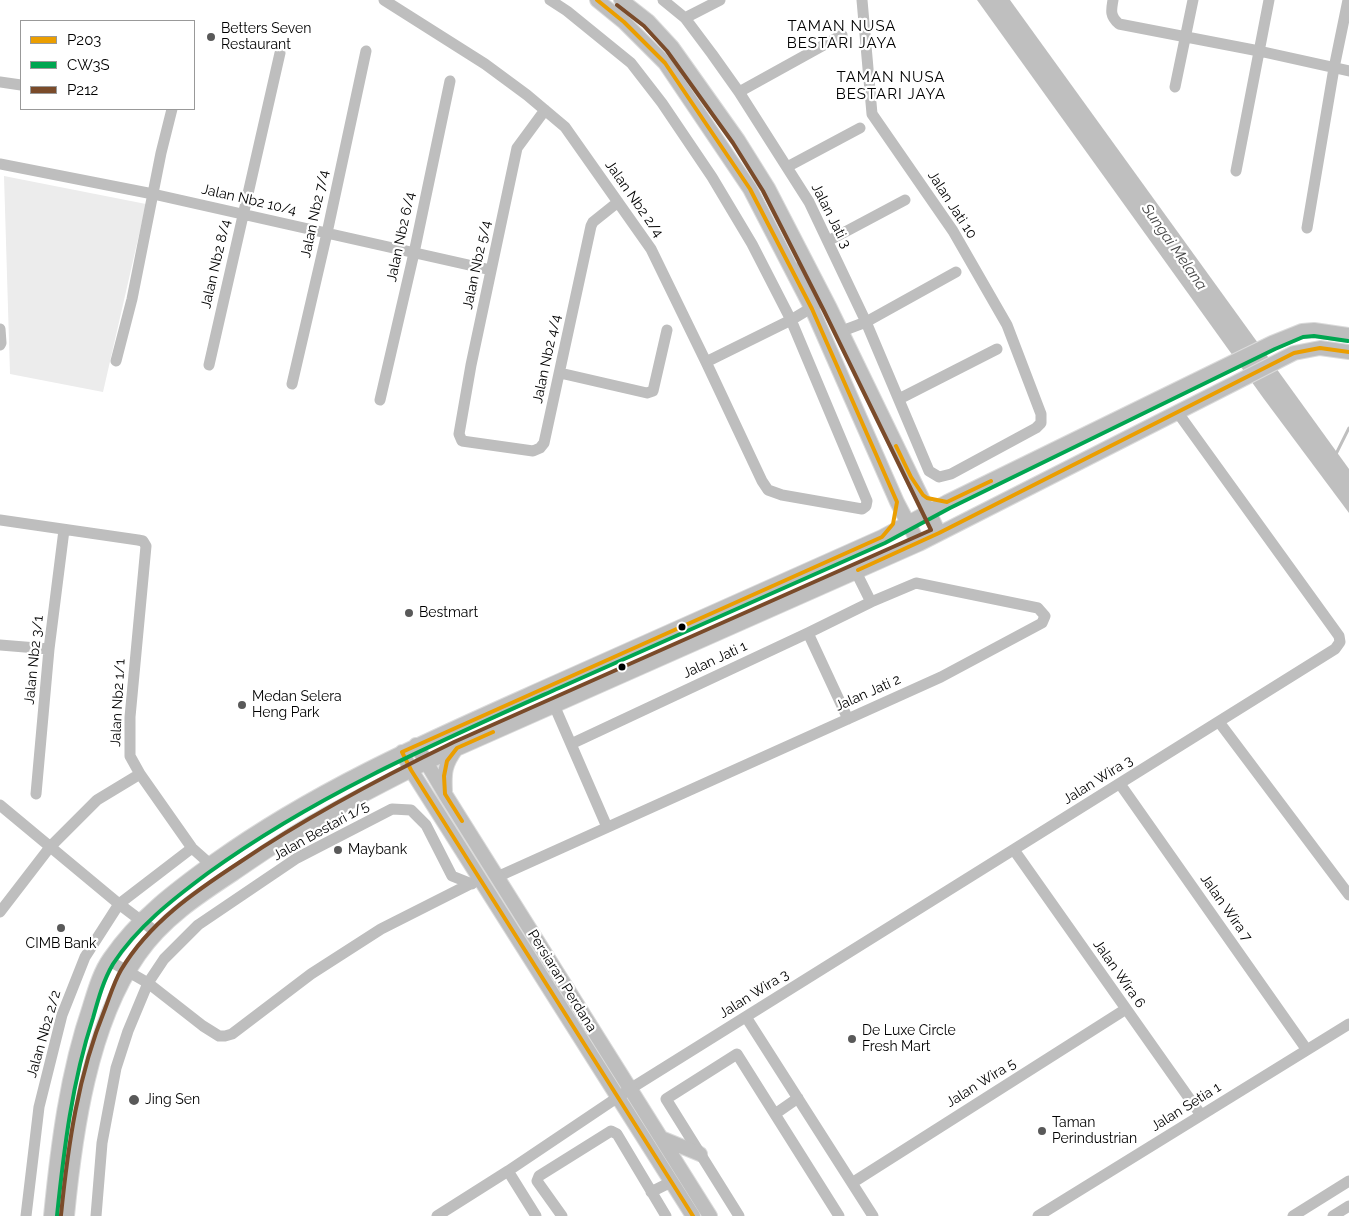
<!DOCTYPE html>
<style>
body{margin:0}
#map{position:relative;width:1349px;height:1216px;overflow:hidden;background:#fff;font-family:Raleway,sans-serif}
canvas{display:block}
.legend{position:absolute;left:20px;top:20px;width:175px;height:90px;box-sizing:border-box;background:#fff;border:1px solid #999;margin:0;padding:6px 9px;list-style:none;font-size:15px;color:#000}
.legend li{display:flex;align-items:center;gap:10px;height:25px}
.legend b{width:25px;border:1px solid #999}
</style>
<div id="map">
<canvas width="1349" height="1216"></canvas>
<ul class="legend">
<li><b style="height:6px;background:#eb9e00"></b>P203</li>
<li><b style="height:6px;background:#00a651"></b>CW3S</li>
<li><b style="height:6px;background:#7a4b2a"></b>P212</li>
</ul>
</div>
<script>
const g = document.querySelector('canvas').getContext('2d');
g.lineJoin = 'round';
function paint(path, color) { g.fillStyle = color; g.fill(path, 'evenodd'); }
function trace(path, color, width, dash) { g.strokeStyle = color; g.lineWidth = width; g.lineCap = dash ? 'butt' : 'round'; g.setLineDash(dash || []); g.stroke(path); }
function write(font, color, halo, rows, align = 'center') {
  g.font = font + ' Raleway,sans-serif'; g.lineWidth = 4.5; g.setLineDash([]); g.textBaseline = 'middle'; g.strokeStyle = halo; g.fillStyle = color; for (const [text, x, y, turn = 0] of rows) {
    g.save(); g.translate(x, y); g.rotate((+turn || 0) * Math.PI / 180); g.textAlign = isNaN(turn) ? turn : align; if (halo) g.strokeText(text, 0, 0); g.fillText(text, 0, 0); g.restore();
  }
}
const green = new Path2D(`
 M 4,176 L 146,204 L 103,392 L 10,374 Z`);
const water = new Path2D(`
 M 977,0 L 1010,0 L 1349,469 L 1349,513 L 1264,399 Z`);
const stream = new Path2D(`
 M 1336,454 L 1349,428`);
const minor = new Path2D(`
 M 384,0 L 485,64 L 527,95 L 565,127 L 651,249 L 706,362 L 762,481 L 768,490 L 782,495 L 862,509 L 866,506 L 867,501 L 791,320 L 752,244 L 712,177 L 662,103 L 631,63 L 567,11 L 550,0
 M 663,0 L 685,18 L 712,54 L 739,92 L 809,202 L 866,322 L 929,471 L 939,477 L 951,474 L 1036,428 L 1041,423 L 1041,414 L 1007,325 L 953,231 L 872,114 L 862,0
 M 1113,0 C 1111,11 1110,16 1119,24 L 1259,51 L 1349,71
 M 685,18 L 720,0
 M 0,82 L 21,85
 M 1175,87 L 1193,0
 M 739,92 L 842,35
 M 545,110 L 517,148 L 471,365 L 459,434 L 462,441 L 533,451 L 540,448 L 544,443 L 591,226 L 593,222 L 618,202
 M 0,164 L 153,194 L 491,270
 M 787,167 L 860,128
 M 1236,171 L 1269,0
 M 1307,228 L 1334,68 L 1348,0
 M 828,241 L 905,200
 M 0,329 L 1,343 L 0,345
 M 842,331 L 866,322 L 956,272
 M 116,361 L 132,299 L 161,153 L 172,109
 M 706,362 L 791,320 L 816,305 L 817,301 L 802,264
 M 209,365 L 280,53
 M 560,373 L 647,393 L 653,391 L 667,330
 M 292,384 L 327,233 L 366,51
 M 899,399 L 997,349
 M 380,400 L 414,253 L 450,81
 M 0,520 L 138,540 L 143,541 L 146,546 L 130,717 L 130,756 L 140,774 L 192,848 L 210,864
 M 856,572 L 871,602
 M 808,633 L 848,719
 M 0,645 L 49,649
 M 554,705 L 607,827
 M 1219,722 L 1349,895
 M 1120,784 L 1307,1050
 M 36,794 L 49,649 L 64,530
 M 0,805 L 119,904 L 156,932
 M 1014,850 L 1201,1115
 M 497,877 L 941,677 L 1042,623 L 1045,616 L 1038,608 L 916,583 L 871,602 L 808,633 L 571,744
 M 0,912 L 50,847 L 97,800 L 140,774
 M 108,960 L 148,983 L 203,1026 L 219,1036 L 225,1036 L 232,1034 L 311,974 L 381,929 L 474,882
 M 746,1017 L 873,1216
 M 775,1114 L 798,1098
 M 508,1171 L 536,1216
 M 852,1183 L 1126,1009
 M 651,1192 L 671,1182
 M 26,1216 L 39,1107 L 62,1015 L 85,957 L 119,904 L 192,848
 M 96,1216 L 102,1143 L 116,1068 L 128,1031 L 148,983 L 164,959 L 198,925 L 297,858 L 392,809 L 411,810 L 426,825 L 452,876 L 472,884
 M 437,1216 L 508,1171 L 630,1089 L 1335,649 L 1340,642 L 1339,636 L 1178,413
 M 562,1216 L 537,1181 L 539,1176 L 611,1131 L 617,1134 L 666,1216
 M 739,1216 L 666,1099 L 737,1054 L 839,1216
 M 1038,1216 L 1349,1024
 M 1293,1216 L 1349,1181
 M 1333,1216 L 1349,1206`);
const major = new Path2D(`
 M 597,0 L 624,22 L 665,63 L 750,189 L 812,309 L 897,502 L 919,544
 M 621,0 L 648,21 L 672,47 L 738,140 L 768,188 L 830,308 L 939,533
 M 416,745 L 445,794 L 710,1216
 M 402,752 L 411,770 L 693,1216
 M 445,791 C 444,772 445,764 456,749
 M 661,1138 L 700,1154
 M 51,1216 C 58,1145 67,1073 90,1006 C 95,990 100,972 110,958 C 138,917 176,889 216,860 C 318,787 434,737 548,686 C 659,636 771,587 882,537 L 947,502 L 1272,343 L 1302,331 L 1314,330 L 1349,335
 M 67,1216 C 75,1133 90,1025 139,955 C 163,920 198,897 233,874 C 261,855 289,835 319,819 C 354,799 390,781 427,762 L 919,544 L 1294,353 L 1320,348 L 1349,352`);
const bus1 = new Path2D(`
 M 597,0 L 624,22 L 665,63 L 750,189 L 812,309 L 897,502 L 893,524 L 882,537 L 402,752 L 411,770 L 693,1216
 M 896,446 L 911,477 L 923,495 L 927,498 L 947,502 L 991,481
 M 858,570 L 939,533 L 1294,353 L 1320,348 L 1349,352
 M 462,821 L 445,794 L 444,776 L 447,761 L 457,748 L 493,732`);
const bus2 = new Path2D(`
 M 57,1216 C 64,1149 72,1082 93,1018 C 98,1000 103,981 113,964 C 137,927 173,899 208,873 C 316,795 438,742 559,688 C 667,639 776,591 885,543 L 950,508 L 1275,349 L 1303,337 L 1314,336 L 1348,341`);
const bus3 = new Path2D(`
 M 61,1215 C 68,1145 78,1075 105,1009 C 110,996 114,982 121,970 C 149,923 194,892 240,862 C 308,816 380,778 454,742 L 931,530 L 824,311 L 763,191 L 733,143 L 667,51 L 644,26 L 617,5`);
const markers = [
 [211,37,5,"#595959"],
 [409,613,5,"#595959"],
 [682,627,4.5,"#000"],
 [622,667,4.5,"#000"],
 [242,705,5,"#595959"],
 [338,850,5,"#595959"],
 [61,928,5,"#595959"],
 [852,1039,5,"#595959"],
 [134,1100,6,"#595959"],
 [1042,1131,5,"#595959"]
];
const poiNames = [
 ["Betters Seven",221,29],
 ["Restaurant",221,45],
 ["Bestmart",419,613],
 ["Medan Selera",252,697],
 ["Heng Park",252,713],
 ["Maybank",348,850],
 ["CIMB Bank",61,944,"center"],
 ["De Luxe Circle",862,1031],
 ["Fresh Mart",862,1047],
 ["Jing Sen",145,1100],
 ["Taman",1052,1123],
 ["Perindustrian",1052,1139]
];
const streetNames = [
 ["Jalan Nb2 2/4",634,199,55],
 ["Jalan Nb2 10/4",249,200,13],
 ["Jalan Jati 10",952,205,57],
 ["Jalan Nb2 7/4",315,214,-78],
 ["Jalan Jati 3",831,216,63],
 ["Jalan Nb2 6/4",401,237,-78],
 ["Jalan Nb2 8/4",216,264,-77],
 ["Jalan Nb2 5/4",477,265,-78],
 ["Jalan Nb2 4/4",547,359,-78],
 ["Jalan Nb2 3/1",34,660,-84],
 ["Jalan Jati 1",715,660,-25],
 ["Jalan Jati 2",868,693,-24],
 ["Jalan Nb2 1/1",118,703,-87],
 ["Jalan Wira 3",1098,780,-32],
 ["Jalan Bestari 1/5",321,831,-29],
 ["Jalan Wira 7",1226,908,55],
 ["Jalan Wira 6",1119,974,55],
 ["Persiaran Perdana",562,981,58],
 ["Jalan Wira 3",754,994,-32],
 ["Jalan Nb2 2/2",44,1034,-74],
 ["Jalan Wira 5",981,1083,-32],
 ["Jalan Setia 1",1186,1107,-32]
];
const neighbourhoodNames = [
 ["TAMAN NUSA",842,26],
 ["BESTARI JAYA",842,43],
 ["TAMAN NUSA",891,77],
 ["BESTARI JAYA",891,94]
];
const waterNames = [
 ["Sungai Melana",1174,247,55]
];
paint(green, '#ececec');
paint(water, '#bfbfbf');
trace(stream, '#bfbfbf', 3);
trace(major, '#dbdbdb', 16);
trace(minor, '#bebebe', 11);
trace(major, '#bebebe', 14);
trace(bus1, '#eb9e00', 4);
trace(bus2, '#00a651', 4);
trace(bus3, '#7a4b2a', 4);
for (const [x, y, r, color] of markers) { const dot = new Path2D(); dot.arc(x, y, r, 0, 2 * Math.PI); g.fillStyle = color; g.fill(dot); trace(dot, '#fff', 2); }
write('14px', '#000', '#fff', poiNames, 'left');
write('14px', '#000', '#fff', streetNames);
g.letterSpacing = '1px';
write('15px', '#000', '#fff', neighbourhoodNames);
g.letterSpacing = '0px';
write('italic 15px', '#444', '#fff', waterNames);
</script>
